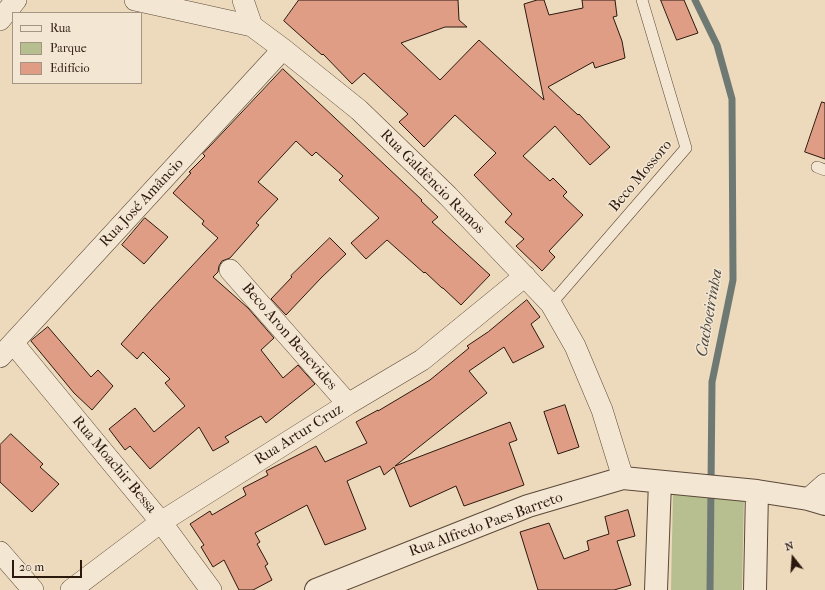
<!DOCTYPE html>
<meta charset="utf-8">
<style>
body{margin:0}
#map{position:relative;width:825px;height:590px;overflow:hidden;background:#edd9bb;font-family:"IM FELL French Canon",serif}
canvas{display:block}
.legend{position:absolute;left:12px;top:12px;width:130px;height:72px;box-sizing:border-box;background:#f3e6d3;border:1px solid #a39484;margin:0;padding:5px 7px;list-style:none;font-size:12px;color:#2c190e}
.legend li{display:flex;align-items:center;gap:8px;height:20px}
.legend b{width:20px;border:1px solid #a39484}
.north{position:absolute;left:773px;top:538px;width:40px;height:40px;-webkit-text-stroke:3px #f3e6d3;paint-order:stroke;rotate:343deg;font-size:11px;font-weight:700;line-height:16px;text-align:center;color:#2c190e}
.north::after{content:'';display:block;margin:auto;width:14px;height:18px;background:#2c190e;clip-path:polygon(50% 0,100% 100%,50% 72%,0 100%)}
.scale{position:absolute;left:12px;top:560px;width:70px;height:18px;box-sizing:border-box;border:2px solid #2c190e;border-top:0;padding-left:5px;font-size:12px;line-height:14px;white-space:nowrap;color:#2c190e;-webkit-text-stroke:3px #f3e6d3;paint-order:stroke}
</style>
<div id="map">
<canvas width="825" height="590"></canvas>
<ul class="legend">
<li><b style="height:5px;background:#f3e6d3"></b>Rua</li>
<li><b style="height:11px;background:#b7bf91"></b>Parque</li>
<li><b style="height:11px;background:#df9d86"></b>Edifício</li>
</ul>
<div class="north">N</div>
<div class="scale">20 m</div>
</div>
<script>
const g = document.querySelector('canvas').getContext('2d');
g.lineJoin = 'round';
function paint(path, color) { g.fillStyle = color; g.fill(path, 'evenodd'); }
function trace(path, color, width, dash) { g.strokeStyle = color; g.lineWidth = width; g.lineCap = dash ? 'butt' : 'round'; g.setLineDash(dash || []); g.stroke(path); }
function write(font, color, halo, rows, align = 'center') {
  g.font = font + ' "IM FELL French Canon",serif'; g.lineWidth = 3; g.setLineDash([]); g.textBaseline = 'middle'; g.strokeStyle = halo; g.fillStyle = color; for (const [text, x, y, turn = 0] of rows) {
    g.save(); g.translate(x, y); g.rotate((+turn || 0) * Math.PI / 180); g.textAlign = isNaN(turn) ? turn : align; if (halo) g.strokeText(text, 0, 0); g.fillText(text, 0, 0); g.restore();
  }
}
const green = new Path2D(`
 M 673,492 L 744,497 L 742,590 L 671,590 Z`);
const stream = new Path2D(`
 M 695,0 L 717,45 L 732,99 L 733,280 L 712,382 L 710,590`);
const building = new Path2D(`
 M 299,0 L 458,0 L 459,20 L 467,27 L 445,27 L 401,43 L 440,80 L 479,40 L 544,100 L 524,4 L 537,0 L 544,0 L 549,15 L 583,8 L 582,0 L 615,0 L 617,16 L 613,17 L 622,41 L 625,58 L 595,68 L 593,62 L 548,87 L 578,115 L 579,114 L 610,147 L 590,165 L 555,126 L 523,156 L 550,181 L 553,178 L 567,192 L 563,196 L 583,215 L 549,251 L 555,257 L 542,271 L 516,246 L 524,239 L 505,222 L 512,214 L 474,175 L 496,153 L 455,115 L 424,147 L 399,122 L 408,114 L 364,73 L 352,84 L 323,54 L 322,55 L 284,21 Z
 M 661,0 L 684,0 L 698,33 L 677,40 Z
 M 283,69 L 422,200 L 421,201 L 438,217 L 432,222 L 490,275 L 461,305 L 443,288 L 442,288 L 425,272 L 424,273 L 387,240 L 366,259 L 351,243 L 379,218 L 339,180 L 343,176 L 316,152 L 312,156 L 296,141 L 258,182 L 278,199 L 256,223 L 259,225 L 230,258 L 222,261 L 219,266 L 218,272 L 213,277 L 248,308 L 274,338 L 261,350 L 283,378 L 298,365 L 315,384 L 266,423 L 261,416 L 225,437 L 229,442 L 213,451 L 199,427 L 150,469 L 130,446 L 125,450 L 109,429 L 135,408 L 154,432 L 185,406 L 165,383 L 170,379 L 143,352 L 137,359 L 121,344 L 151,310 L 218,238 L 202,224 L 204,221 L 173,193 L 191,173 L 189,172 L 205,156 L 203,154 Z
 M 822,102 L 825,103 L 825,159 L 805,152 Z
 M 145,218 L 168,237 L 144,264 L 122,245 Z
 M 330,238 L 346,254 L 321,278 L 286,315 L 271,299 L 292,277 L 291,276 Z
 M 527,300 L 540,317 L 531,324 L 544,347 L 513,363 L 504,347 L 469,371 L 487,393 L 395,466 L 510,422 L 517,440 L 509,443 L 524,485 L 464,506 L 456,486 L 410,507 L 394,467 L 384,475 L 380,466 L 347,481 L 366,529 L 325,545 L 307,505 L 255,533 L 260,542 L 257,544 L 268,564 L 265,566 L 272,580 L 253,590 L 239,590 L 224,560 L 213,567 L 201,547 L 204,545 L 190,524 L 210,511 L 212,515 L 246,495 L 243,488 L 268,475 L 266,471 L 316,446 L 325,462 L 367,443 L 356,422 L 378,410 L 378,411 L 430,380 L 469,348 L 467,346 L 488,332 Z
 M 48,327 L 91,377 L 98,370 L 113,386 L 92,410 L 74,393 L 31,341 Z
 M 565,405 L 579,447 L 558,454 L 544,412 Z
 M 11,434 L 43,464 L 40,467 L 59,484 L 32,512 L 0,482 L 0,445 Z
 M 628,510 L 635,536 L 617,541 L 631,585 L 614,590 L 538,590 L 520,532 L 549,523 L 564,559 L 589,550 L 587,541 L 609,534 L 605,517 Z`);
const service = new Path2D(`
 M 817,167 L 825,170
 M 551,304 L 686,148 L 642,0`);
const minor = new Path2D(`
 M 135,0 L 252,26 L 283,49 L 359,110 L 448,196 L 551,304 L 575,346 L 602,410 L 623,478
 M 243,0 L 252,26
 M 0,20 L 16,0
 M 230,270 L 348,404
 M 13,343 L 161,522 L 211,590
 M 0,357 L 283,49
 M 808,499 L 825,484
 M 0,552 L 33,590
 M 71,590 L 161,522 L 348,404 L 422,360 L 525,276`);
const tertiary = new Path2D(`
 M 316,590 L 528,506 L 623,478 L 757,491 L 808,499 L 825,504
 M 656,590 L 660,482
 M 755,590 L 757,491`);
const streetNames = [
 ["Beco Mossoro",641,176,-50],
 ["Rua Galdêncio Ramos",432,182,45],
 ["Rua José Amâncio",142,203,-47],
 ["Beco Aron Benevides",289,337,49],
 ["Rua Artur Cruz",299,435,-32],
 ["Rua Moachir Bessa",114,465,50],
 ["Rua Alfredo Paes Barreto",486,525,-20]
];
const waterNames = [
 ["Cachoeirinha",710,313,-80]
];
paint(green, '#b7bf91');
trace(stream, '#6f7974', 7);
paint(building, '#df9d86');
trace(building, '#2c190e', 1);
trace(service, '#5c4939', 12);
trace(minor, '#5c4939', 22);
trace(tertiary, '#5c4939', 24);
trace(service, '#f3e6d3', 11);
trace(minor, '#f3e6d3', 21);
trace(tertiary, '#f3e6d3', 22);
write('15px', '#2c190e', '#f3e6d3', streetNames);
write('italic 16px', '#4d4941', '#f3e6d3', waterNames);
</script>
